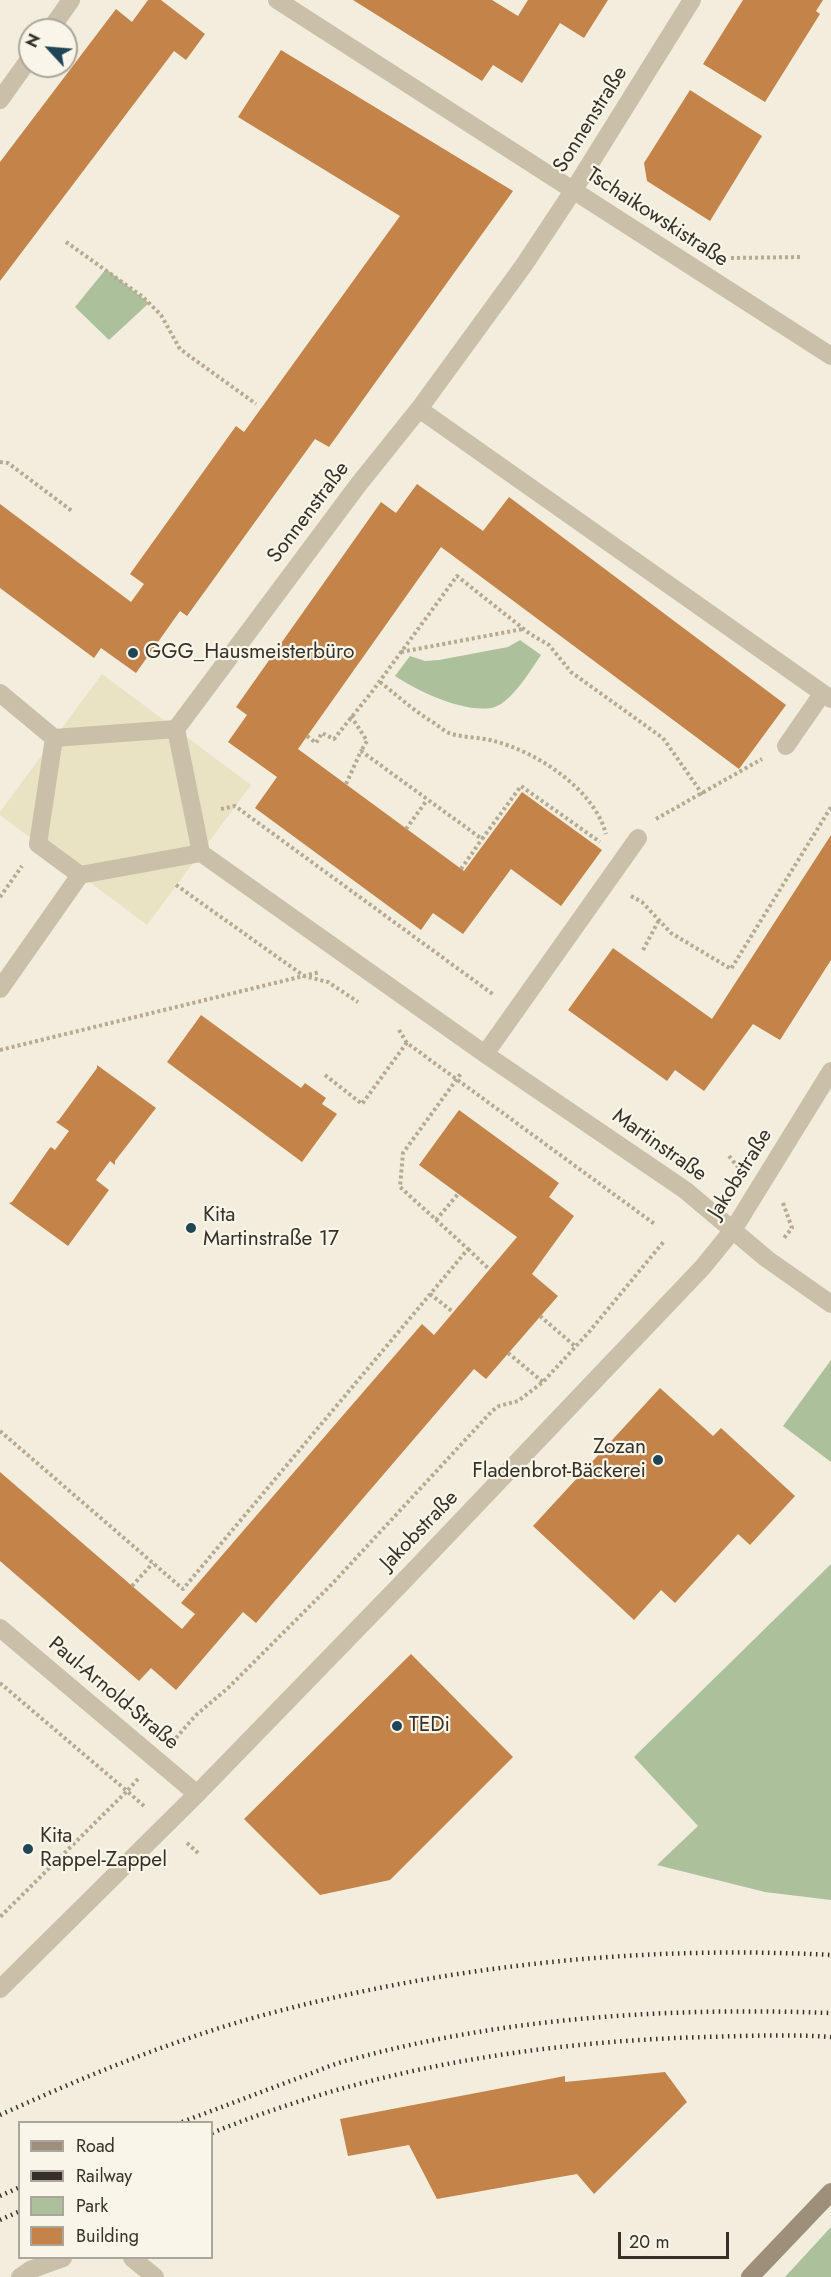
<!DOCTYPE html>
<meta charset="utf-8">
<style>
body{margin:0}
#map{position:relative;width:831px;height:2277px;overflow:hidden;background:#f2eddc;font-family:Jost,sans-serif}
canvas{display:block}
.legend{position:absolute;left:18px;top:2121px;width:195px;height:138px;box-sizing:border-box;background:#f9f5e8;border:2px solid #aba69b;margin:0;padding:8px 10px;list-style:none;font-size:18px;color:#363028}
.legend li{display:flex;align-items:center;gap:12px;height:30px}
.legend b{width:30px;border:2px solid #aba69b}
.north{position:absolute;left:18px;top:18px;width:60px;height:60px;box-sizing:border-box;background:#f9f5e8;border:2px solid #aba69b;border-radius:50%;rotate:296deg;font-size:16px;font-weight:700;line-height:24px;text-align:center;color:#363028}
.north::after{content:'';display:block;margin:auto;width:21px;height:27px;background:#1e4657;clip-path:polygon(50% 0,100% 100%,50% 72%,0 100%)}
.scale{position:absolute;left:618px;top:2232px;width:111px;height:27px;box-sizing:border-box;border:3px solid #363028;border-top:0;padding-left:8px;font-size:18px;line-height:21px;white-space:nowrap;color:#363028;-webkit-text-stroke:4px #f9f5e8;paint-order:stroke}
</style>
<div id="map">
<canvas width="831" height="2277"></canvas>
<ul class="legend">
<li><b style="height:8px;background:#9d8f79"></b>Road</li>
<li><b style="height:8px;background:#363028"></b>Railway</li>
<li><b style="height:16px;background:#acc09c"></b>Park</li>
<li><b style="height:16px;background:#c48348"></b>Building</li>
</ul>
<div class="north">N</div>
<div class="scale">20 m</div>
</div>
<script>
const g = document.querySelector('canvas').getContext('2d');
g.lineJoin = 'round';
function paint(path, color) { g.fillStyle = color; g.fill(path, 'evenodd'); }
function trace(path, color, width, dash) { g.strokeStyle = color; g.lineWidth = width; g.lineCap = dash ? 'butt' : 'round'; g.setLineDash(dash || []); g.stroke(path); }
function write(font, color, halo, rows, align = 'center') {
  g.font = font + ' Jost,sans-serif'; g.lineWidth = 4.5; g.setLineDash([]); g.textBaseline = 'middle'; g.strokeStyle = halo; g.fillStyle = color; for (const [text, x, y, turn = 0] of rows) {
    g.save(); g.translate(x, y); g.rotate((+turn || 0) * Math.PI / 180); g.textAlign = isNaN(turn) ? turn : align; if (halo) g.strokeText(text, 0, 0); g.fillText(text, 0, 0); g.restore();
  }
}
const green = new Path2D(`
 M 106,269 L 149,303 L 109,340 L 75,307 Z
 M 520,640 L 541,655 C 531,670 512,701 495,707 C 468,715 417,691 395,676 L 410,656 L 425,661 L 439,660 L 508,647 Z
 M 831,1360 L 831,1462 L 783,1426 Z
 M 831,1564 L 831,1900 L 765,1892 L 657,1865 L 698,1826 L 634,1757 Z
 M 831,2227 L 831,2277 L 785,2277 Z`);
const plaza = new Path2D(`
 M 102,674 L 251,785 L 147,925 L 0,815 L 0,812 Z`);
const building = new Path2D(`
 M 148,0 L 161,0 L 205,34 L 186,60 L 174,51 L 0,281 L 0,162 L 116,9 L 132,22 Z
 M 353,0 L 492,0 L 518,16 L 528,0 L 608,0 L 584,38 L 560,23 L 522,83 L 493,65 L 482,81 Z
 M 743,0 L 823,0 L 816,11 L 820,14 L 765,102 L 703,64 Z
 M 281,50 L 513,191 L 329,447 L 315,439 L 187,616 L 180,611 L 136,673 L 101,648 L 94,658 L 0,588 L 0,504 L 131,602 L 144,584 L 130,574 L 236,426 L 244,432 L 400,216 L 238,117 Z
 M 690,90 L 762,136 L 710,221 L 647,181 L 644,163 Z
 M 417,484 L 483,531 L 509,497 L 786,705 L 739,769 L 441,547 L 298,749 L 464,871 L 522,792 L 602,850 L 561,906 L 511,869 L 463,934 L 433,913 L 421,930 L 255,808 L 277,777 L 228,742 L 247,715 L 236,707 L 381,502 L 396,513 Z
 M 831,835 L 831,960 L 780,1040 L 753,1024 L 704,1091 L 675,1070 L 667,1081 L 568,1010 L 613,948 L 712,1019 Z
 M 201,1015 L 301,1088 L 305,1083 L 326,1098 L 322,1104 L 337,1114 L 302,1162 L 167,1062 Z
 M 97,1065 L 156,1108 L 115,1161 L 115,1165 L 110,1161 L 96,1180 L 109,1190 L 68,1246 L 9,1203 L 12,1202 L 49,1149 L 51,1147 L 55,1150 L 69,1131 L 56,1122 L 59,1120 L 97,1068 Z
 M 459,1110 L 559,1183 L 549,1197 L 574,1216 L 532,1274 L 558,1296 L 486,1379 L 474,1369 L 256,1623 L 243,1612 L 176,1690 L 151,1668 L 139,1681 L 0,1561 L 0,1472 L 182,1629 L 195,1614 L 181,1603 L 243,1531 L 422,1324 L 434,1335 L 517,1237 L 419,1165 Z
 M 660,1388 L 713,1436 L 721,1428 L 795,1496 L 750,1545 L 738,1534 L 675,1603 L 661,1590 L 634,1620 L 533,1526 Z
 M 411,1654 L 513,1757 L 390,1880 L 320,1895 L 244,1819 Z
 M 665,2072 L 687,2102 L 594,2194 L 577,2174 L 437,2199 L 409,2145 L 348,2156 L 340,2119 L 565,2076 L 565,2082 Z`);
const path = new Path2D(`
 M 66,242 L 143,297 L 161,315 L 180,349 L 256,404
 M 731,258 L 803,257
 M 0,462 L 8,463 L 72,511
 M 401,652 L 523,629
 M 380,682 C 398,696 414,711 434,723 C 439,726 444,731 449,733 C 463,738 480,737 494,741 C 537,752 594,789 606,834
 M 351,716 L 367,741 L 361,751
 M 307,736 L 316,743 L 322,733 L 334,739 L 371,693 L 457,576 L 530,634 L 549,645 L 571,672 L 663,738 L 703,795
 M 346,784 L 361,751 L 482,839 L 521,786 L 600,842
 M 221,809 L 235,806 L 494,995
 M 656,819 L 762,759
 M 406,829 L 427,800
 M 461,869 L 482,839
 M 176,885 L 304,976 L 328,982 L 358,1002
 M 631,896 L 642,902 L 671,933 L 731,969 L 831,807
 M 0,897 L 22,866
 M 643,950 L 659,920
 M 399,1030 L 407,1043 L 656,1225
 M 0,1050 L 320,972
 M 325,1075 L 362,1104 L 408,1041
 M 729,1156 L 738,1167
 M 783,1203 L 792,1228 L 784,1238
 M 436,1220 L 458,1194
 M 468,1249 L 490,1270
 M 430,1294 L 453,1312
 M 540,1316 L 576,1347
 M 508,1353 L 543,1382
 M 0,1431 L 183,1589 L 468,1249 L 400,1187 L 403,1153 L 462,1072
 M 132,1586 L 153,1563
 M 0,1683 L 127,1791 L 0,1917
 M 176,1738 L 196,1715 L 228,1688 L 332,1584 L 492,1411 L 499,1406 L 518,1401 L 543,1382 L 589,1332 L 665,1240
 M 138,1779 L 127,1791 L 145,1807
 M 187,1843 L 198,1853`);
const street = new Path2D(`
 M 277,0 L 831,356
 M 50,30 L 71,0
 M 0,100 L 30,58
 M 419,409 L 831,699
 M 0,693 L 54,738 L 176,729
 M 54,738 L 38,844 L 80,875
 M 786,746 L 822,694
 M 201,853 L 176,729 L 358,485 L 419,409 L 524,265 L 573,191 L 692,0
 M 201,853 L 485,1054 L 685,1190 L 767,1259 L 831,1304
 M 0,989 L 80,875 L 201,853
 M 485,1054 L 638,838
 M 0,1628 L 197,1794
 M 0,1989 L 197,1794 L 399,1586 L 702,1268 L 733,1230 L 831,1071
 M 132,2258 L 155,2277
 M 20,2277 L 30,2270 L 63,2258`);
const secondary = new Path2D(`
 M 750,2277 L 831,2192`);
const rail = new Path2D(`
 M 0,2115 C 88,2075 177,2038 271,2013 C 453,1965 643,1945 831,1955
 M 182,2122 C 222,2107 261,2092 301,2077 C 318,2071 335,2063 353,2059 C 507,2017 672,2007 831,2013
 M 212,2133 C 368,2069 535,2042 704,2037 C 746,2036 789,2034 831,2037
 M 0,2196 L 20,2187
 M 0,2220 L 20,2211`);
const markers = [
 [133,653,6,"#1e4657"],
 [191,1228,6,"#1e4657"],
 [658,1460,6,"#1e4657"],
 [397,1726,6,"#1e4657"],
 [28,1849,6,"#1e4657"]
];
const streetNames = [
 ["Sonnenstraße",591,120,-58],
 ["Tschaikowskistraße",657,218,33],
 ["Sonnenstraße",309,513,-53],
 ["Martinstraße",659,1146,35],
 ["Jakobstraße",741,1174,-58],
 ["Jakobstraße",420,1531,-46],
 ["Paul-Arnold-Straße",113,1694,40]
];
const poiNames = [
 ["GGG_Hausmeisterbüro",145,653],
 ["Kita",203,1216],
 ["Martinstraße 17",203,1240],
 ["Zozan",646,1448,"right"],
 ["Fladenbrot-Bäckerei",646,1472,"right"],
 ["TEDi",409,1726],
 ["Kita",40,1837],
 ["Rappel-Zappel",40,1861]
];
paint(green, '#acc09c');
paint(plaza, '#e9e2c3');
paint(building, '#c48348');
trace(path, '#b5aa92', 4, [3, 3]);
trace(street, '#cabfa8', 18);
trace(secondary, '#9d8f79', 18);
trace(rail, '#363028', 4.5, [1.5, 4.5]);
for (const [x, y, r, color] of markers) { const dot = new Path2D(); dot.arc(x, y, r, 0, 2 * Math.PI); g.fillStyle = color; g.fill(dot); trace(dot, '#f9f5e8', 2); }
write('21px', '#363028', '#f9f5e8', streetNames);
write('21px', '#363028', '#f9f5e8', poiNames, 'left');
</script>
